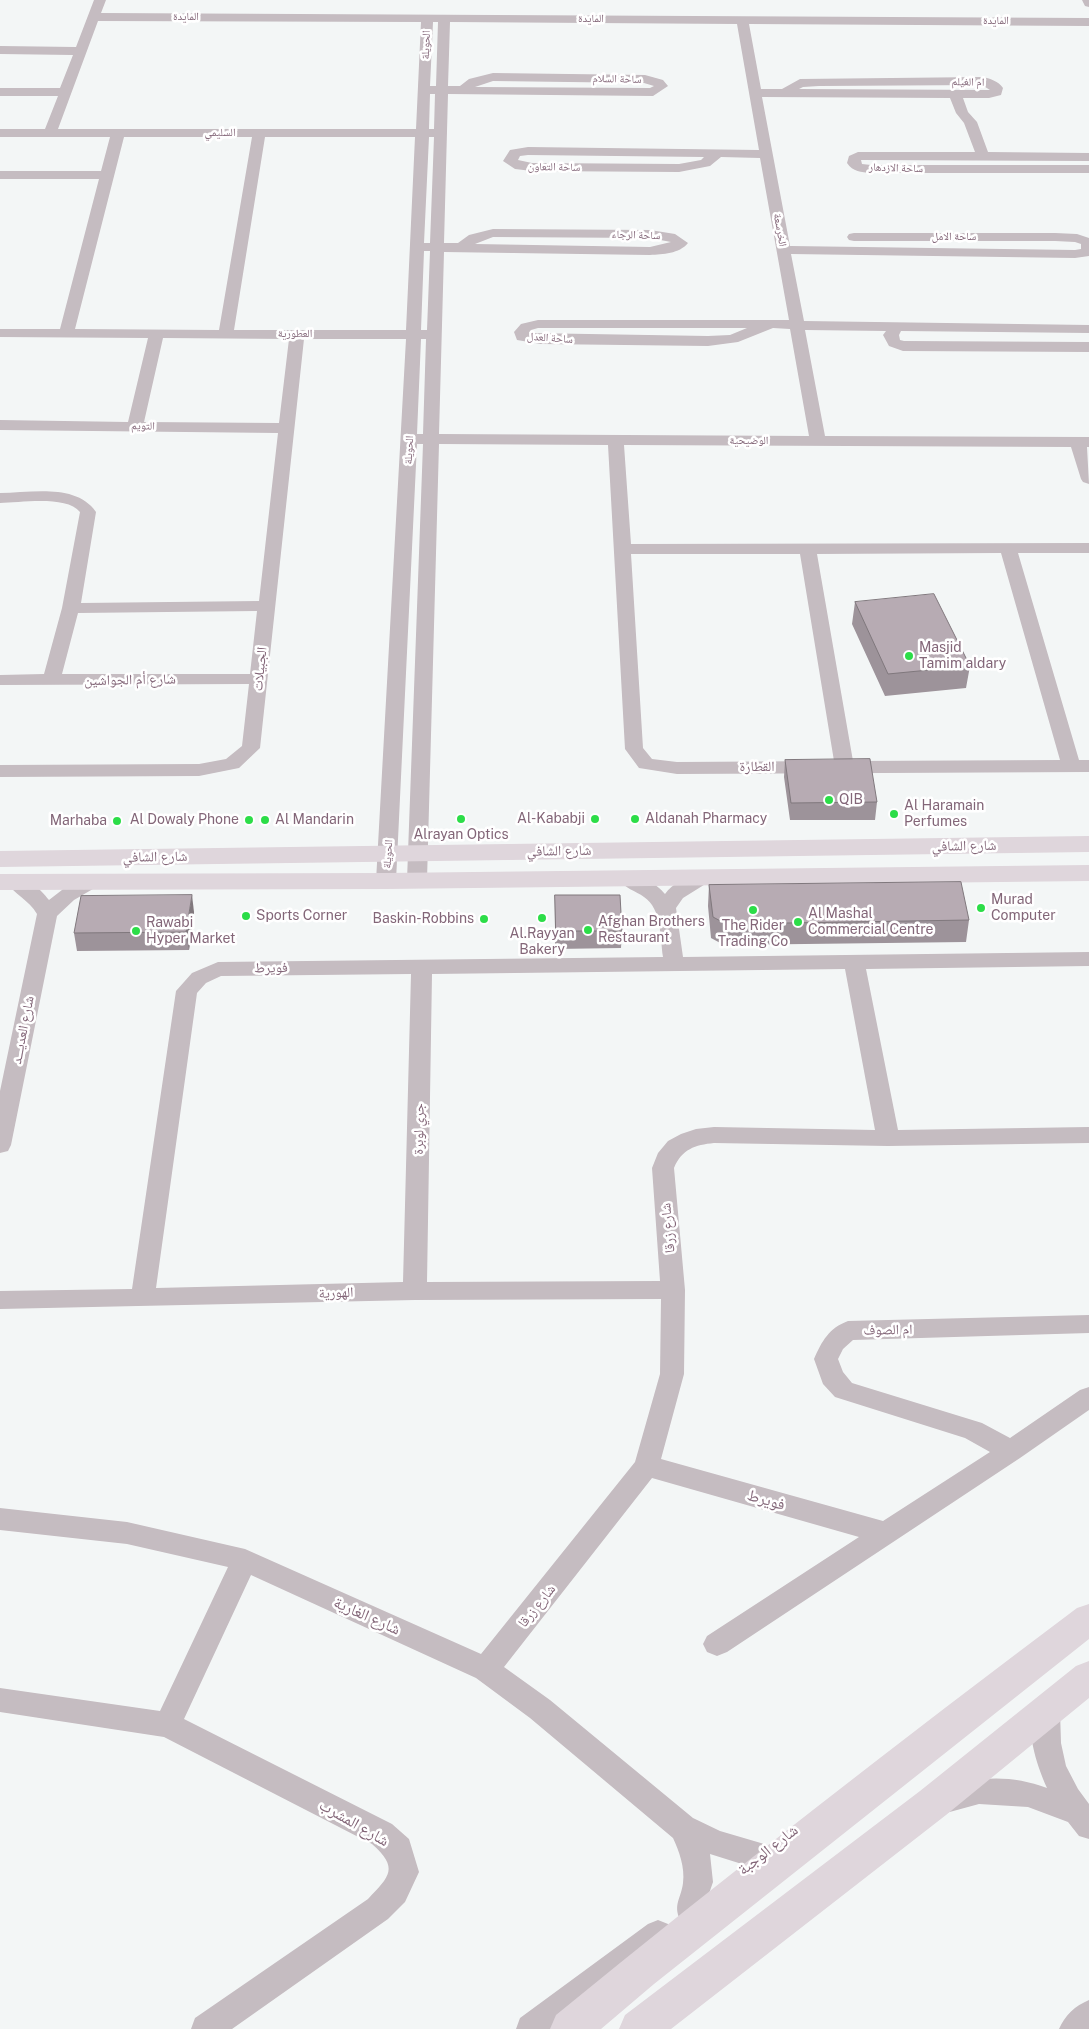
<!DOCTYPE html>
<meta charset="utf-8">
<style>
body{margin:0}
canvas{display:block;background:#f3f6f6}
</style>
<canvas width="1089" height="2029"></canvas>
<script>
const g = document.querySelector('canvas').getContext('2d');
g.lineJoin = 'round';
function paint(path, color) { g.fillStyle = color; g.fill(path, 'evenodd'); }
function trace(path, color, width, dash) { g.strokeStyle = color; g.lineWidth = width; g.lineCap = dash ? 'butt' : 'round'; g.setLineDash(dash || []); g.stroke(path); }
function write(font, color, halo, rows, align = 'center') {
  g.font = font + ' "Public Sans","Noto Naskh Arabic",sans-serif'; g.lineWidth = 5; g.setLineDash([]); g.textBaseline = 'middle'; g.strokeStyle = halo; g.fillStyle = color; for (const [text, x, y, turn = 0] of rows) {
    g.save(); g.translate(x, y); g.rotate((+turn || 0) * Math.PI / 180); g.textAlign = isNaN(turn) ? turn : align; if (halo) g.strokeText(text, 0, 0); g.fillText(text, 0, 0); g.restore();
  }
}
const street = new Path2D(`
 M 94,0 L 106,0 L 101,13 L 1089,18 L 1089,26 L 749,24 L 761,89 L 782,89 L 800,79 L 983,77 C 991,79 998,81 1003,88 L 1001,95 L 989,98 L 963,98 L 968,112 L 977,122 L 988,152 L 1089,153 L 1089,161 L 861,160 L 862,164 L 871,165 L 1089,165 L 1089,173 L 871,173 C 861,172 853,172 847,163 L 849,156 L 858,152 L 975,152 L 964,123 L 956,113 L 950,98 L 762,97 L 790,246 L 1075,250 L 1081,249 L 1081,244 L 1075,242 L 1055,241 L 854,241 L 849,240 L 847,237 L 849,234 L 854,233 L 1055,233 L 1077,234 L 1089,238 L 1089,256 L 1075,258 L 791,254 L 804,321 L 1089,325 L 1089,333 L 901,331 L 899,335 L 900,340 L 904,341 L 1089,342 L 1089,352 L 903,351 L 889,346 L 883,335 L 886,331 L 805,330 L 825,436 L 1089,437 L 1089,447 L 1087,447 L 1089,484 L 1083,482 L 1081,479 L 1071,447 L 624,445 L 631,544 L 1089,543 L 1089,553 L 1018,553 L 1079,760 L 1089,760 L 1089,772 L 677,774 L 639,768 L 625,749 L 608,445 L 439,444 L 427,880 L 424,885 L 417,887 L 410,885 L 407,880 L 423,444 L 417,444 L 396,881 L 393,886 L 386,888 L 379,886 L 376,881 L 406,339 L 304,339 L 260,748 L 239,768 L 199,776 L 0,777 L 0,765 L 199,764 L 226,759 L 242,746 L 249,684 L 0,685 L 0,675 L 44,674 L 62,608 L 80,512 C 66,495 20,503 0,503 L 0,493 C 31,493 76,483 96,512 L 81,603 L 259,601 L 278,433 L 0,430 L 0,420 L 128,422 L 148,338 L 0,337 L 0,329 L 60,329 L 99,179 L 0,179 L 0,171 L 101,171 L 110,137 L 0,137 L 0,129 L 45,129 L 58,96 L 0,96 L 0,88 L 60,88 L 73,55 L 0,54 L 0,46 L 76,47 ZM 98,21 L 421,22 L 416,129 L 58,129 ZM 433,22 L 438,22 L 436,86 L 430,86 ZM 450,22 L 737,24 L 759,150 L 528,147 L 510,150 L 503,161 L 515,169 L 532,171 L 679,172 L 710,166 L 721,157 L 760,158 L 789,320 L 538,320 L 521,324 L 514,332 L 517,340 L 541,344 L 708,346 L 738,342 L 773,328 L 790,329 L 809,436 L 439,434 L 444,252 L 650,255 C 663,254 679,254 688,243 L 675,234 L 650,230 L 493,229 L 469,235 L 458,243 L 444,243 L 448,94 L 653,96 L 668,86 L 663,80 L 645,75 L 493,73 L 469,79 L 460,86 L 448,86 ZM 493,81 L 644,83 L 654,86 L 650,88 L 475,87 ZM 982,85 L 990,90 L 799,89 L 803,87 L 819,86 ZM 430,94 L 435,94 L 434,129 L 429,129 ZM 124,137 L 252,137 L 219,330 L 75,329 ZM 265,137 L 415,137 L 406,330 L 234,330 ZM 429,137 L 434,137 L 430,243 L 424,243 ZM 528,155 L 704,157 L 701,160 L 679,164 L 532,163 L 518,160 L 520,156 ZM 493,237 L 650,238 L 671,242 L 650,247 L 475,244 ZM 424,251 L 430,251 L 427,330 L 421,330 ZM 538,328 L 747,328 L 730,335 L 708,336 L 529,333 L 531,330 ZM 163,338 L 289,339 L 279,423 L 144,422 ZM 421,339 L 426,339 L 423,434 L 417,434 ZM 1001,553 L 1060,760 L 853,761 L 817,554 ZM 631,554 L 800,554 L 834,761 L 677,762 L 652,759 L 643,748 ZM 257,611 L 250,674 L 62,674 L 78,613 Z
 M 1082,0 L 1089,0 L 1089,7 L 1085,6 Z
 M 700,871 L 707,873 L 710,878 L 707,883 L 683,898 L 676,908 L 683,957 L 1089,952 L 1089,966 L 866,969 L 898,1130 L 1089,1127 L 1089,1143 L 888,1146 L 714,1143 C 695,1145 682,1149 674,1168 L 685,1290 L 684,1374 L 661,1459 L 883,1521 L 990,1452 L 965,1438 L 835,1397 L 823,1384 L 814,1359 C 822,1341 829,1328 848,1321 L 1089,1315 L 1089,1333 L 853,1340 L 843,1349 L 838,1359 L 843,1372 L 852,1383 L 982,1423 L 1010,1438 L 1080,1390 L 1089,1387 L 1089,1410 L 1020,1458 L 727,1652 L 717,1656 L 707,1652 L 703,1644 L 707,1636 L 859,1537 L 652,1478 L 504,1667 L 550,1700 L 693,1818 L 720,1831 L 771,1846 L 775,1856 L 771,1866 L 761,1870 L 710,1854 L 713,1882 L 700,1920 L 690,1924 L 680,1920 C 673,1904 681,1899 683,1883 C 685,1867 679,1851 673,1838 L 530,1718 L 476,1678 L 251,1575 L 184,1719 L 392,1824 L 409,1839 L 419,1872 L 405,1902 L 388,1919 L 232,2029 L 191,2029 L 195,2018 L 368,1899 C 390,1876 399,1868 372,1844 L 164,1737 L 0,1712 L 0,1688 L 160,1711 L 228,1567 L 127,1544 L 0,1530 L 0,1508 L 127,1522 L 245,1549 L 481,1654 L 635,1462 L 660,1374 L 661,1299 L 415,1300 L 0,1309 L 0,1291 L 132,1289 L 176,991 L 192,973 L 218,962 L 663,957 C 660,937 662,909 644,897 C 636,891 624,888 618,879 L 621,874 C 635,870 656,883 665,894 C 672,884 688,875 700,871 ZM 845,969 L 875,1130 L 714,1127 L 696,1129 L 681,1134 L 668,1141 L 658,1153 L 652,1168 L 660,1281 L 427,1282 L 432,974 ZM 411,974 L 403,1282 L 156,1288 L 197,993 L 206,983 L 221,976 Z
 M 91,874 L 98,876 L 101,881 L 98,886 L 74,900 L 57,916 L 11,1145 L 8,1151 L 0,1153 L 0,1091 L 37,914 C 29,900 14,894 6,882 L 9,877 C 25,873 39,888 49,900 L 71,883 Z
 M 1046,1699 L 1056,1702 L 1060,1711 L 1061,1743 L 1066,1766 L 1078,1789 L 1089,1804 L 1089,1839 L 1079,1836 L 1068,1822 L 1028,1807 L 979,1804 L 946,1813 L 936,1809 L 932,1800 L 936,1791 C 974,1776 1009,1774 1047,1788 C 1036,1763 1024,1728 1036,1702 Z
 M 658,1920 L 668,1924 L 673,1934 L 668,1944 L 556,2029 L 516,2029 L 520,2018 L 648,1924 Z
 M 1089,2000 L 1089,2029 L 1059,2029 C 1065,2015 1075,2006 1089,2000 Z`);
const secondary = new Path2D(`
 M 1089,836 L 1089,852 L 0,867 L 0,851 Z
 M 1089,865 L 1089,881 L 386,889 L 0,890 L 0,874 L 386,873 Z
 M 1089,1604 L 1089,1639 L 654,1984 L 601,2029 L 550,2029 L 556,2015 C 726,1876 901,1740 1077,1608 Z
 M 1089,1661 L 1089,1698 L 946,1815 L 671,2029 L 619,2029 L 625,2015 L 920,1791 L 1076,1666 Z`);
const wall = new Path2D(`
 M 855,602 L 970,666 L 966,688 L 885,696 L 852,624 Z
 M 785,760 L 877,802 L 875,820 L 790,820 L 784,777 Z
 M 709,885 L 969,920 L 966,942 L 724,945 L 711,938 L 708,906 Z
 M 555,895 L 622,931 L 621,948 L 555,949 Z
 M 194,912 L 189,950 L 77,951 L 74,933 Z`);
const shadedWall = new Path2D(`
 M 192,895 L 194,912 L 189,950 L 186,932 Z`);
const building = new Path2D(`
 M 934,594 L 970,666 L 888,674 L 855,602 Z
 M 870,759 L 877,802 L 791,803 L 785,760 Z
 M 961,882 L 969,920 L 726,924 L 713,917 L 709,885 Z
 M 192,895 L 186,932 L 74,933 L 81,896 Z
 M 555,895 L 620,895 L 622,931 L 556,931 Z`);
const markers = [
 [909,656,5,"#2cdd48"],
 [829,800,5,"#2cdd48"],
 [894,814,5,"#2cdd48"],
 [461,819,5,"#2cdd48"],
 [595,819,5,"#2cdd48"],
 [635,819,5,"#2cdd48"],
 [249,820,5,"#2cdd48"],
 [265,820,5,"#2cdd48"],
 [117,821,5,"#2cdd48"],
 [981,908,5,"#2cdd48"],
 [753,910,5,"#2cdd48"],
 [246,916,5,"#2cdd48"],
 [542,918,5,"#2cdd48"],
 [484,919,5,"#2cdd48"],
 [798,922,5,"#2cdd48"],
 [588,930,5,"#2cdd48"],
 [136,931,5,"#2cdd48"]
];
const farStreetnames = [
 ["المايدة",186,17],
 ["المايدة",591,19],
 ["المايدة",996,21],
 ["الحويلة",426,45,-88],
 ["ساحة السلام",617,79,1],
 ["ام الغيلم",968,82,1],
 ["السليمي",220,133],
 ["ساحة التعاون",554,167,1],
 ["ساحة الازدهار",896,168,2],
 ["الخرسعة",780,230,80],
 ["ساحة الرجاء",636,235,2],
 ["ساحة الامل",954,237],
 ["العطورية",295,334],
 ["ساحة العدل",550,338,4],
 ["التويم",143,426,1],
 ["الوضيحية",749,441],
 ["الحويلة",409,450,-87],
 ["الحويلة",388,854,-86]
];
const poiNames = [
 ["Masjid",919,648],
 ["Tamim aldary",919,664],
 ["QIB",839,800],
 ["Al Haramain",904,806],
 ["Perfumes",904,822],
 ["Al-Kababji",585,819,"right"],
 ["Aldanah Pharmacy",645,819],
 ["Al Dowaly Phone",239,820,"right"],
 ["Al Mandarin",275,820],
 ["Marhaba",107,821,"right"],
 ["Alrayan Optics",461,835,"center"],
 ["Murad",991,900],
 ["Computer",991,916],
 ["Al Mashal",808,914],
 ["Commercial Centre",808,930],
 ["Sports Corner",256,916],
 ["Baskin-Robbins",474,919,"right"],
 ["Afghan Brothers",598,922],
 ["Restaurant",598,938],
 ["Rawabi",146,923],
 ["Hyper Market",146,939],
 ["The Rider",753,926,"center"],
 ["Trading Co",753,942,"center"],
 ["Al.Rayyan",542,934,"center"],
 ["Bakery",542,950,"center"]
];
const streetNames = [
 ["الجبيلات",260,669,-84],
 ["شارع أم الجواشين",130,680,-1],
 ["القطارة",757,767],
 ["شارع الشافي",964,846,-1],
 ["شارع الشافي",559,851,-1],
 ["شارع الشافي",155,857,-1],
 ["فويرط",271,968,-1],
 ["شارع العديـــد",23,1030,-79],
 ["جري لوبرة",419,1129,-89],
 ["شارع زرقا",668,1228,-95],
 ["الهورية",336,1293,-2],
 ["ام الصوف",888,1330,-1],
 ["شارع زرقا",537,1606,-51]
];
const nearStreetnames = [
 ["فويرط",766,1500,16],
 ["شارع الغارية",367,1616,24],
 ["شارع المشرب",354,1823,30],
 ["شارع الوجبة",768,1850,-38]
];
paint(street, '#c5bcc1');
paint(secondary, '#dfd6dc');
paint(wall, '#9d939a');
paint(shadedWall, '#80787d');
paint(building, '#b7abb3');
trace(building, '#80787d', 1);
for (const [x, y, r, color] of markers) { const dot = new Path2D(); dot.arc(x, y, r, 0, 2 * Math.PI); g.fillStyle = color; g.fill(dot); trace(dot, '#fff', 2); }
write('11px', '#836678', '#fff', farStreetnames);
write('14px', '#836678', '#fff', poiNames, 'left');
write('14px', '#836678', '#fff', streetNames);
write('16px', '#836678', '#fff', nearStreetnames);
</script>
